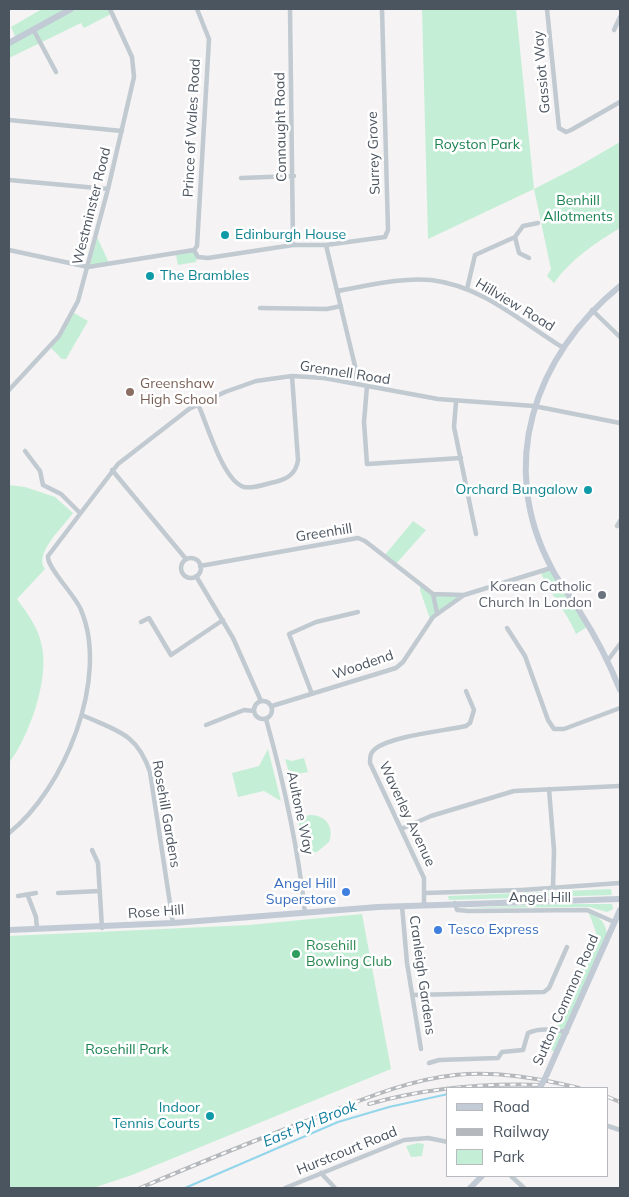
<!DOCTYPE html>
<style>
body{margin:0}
#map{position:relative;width:629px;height:1197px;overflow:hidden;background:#f5f3f3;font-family:Mulish,sans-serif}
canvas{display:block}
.frame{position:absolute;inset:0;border:10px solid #4b5560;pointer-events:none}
.legend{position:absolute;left:446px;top:1087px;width:162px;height:90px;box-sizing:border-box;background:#fff;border:1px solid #b7bbbf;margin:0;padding:6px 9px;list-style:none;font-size:15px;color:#4b5560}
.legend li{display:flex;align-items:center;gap:10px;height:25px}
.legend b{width:25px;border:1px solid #b7bbbf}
</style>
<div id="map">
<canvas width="629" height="1197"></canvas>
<div class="frame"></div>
<ul class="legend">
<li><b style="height:6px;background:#c1cad5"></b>Road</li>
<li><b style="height:6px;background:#b5b8bc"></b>Railway</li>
<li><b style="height:14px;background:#c4efd6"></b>Park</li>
</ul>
</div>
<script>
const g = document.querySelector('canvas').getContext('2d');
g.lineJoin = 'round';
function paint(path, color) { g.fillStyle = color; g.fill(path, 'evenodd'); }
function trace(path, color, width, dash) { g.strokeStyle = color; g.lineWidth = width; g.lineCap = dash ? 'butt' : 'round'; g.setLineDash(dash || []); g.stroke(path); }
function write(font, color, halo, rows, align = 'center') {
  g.font = font + ' Mulish,sans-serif'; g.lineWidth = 5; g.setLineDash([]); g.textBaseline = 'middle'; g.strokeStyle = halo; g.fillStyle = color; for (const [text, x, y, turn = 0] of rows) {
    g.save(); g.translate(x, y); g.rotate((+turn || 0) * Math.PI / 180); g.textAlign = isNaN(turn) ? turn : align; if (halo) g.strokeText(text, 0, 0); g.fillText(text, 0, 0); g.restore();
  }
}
const green = new Path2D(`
 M 42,9 L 70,9 L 16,38 L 11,27 Z
 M 74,9 L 109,9 L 111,14 L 84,28 L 81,23 L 9,58 L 9,44 Z
 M 422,9 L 516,9 L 534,189 L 577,167 L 620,142 L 620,228 C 595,243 571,259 554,283 L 547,276 L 551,269 L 534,189 L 428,239 Z
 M 97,237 L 109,263 L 90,265 Z
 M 193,252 L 197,258 L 196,262 L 178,265 L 176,255 Z
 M 74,313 L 88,321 L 66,359 L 62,359 L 51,348 Z
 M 9,485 L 25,487 L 55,497 L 73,513 C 64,526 33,554 45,569 L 17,599 C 28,614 39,629 42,647 C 49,681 29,736 9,763 Z
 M 413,521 L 426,530 L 395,565 L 384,556 Z
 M 551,570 L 587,627 L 576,634 C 567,612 550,595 541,573 Z
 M 420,586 L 432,595 L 460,596 L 430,619 L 420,590 Z
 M 268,749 L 281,801 L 264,791 L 238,797 L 232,773 L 259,766 Z
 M 304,758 L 308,772 L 297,774 L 291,780 L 285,759 L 292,761 Z
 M 309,815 C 325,814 335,827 329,842 L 317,852 L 305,853 L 298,820 Z
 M 611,889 L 612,895 L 449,900 L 448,896 Z
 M 562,904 L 612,904 L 613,909 L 607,912 L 589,907 L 461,908 Z
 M 588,911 C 599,917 605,921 607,934 L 557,1053 L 551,1050 L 560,1030 L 556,1029 L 596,932 Z
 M 362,914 L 391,1069 L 132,1175 L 93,1188 L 9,1188 L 9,936 L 249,925 Z
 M 418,1143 L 424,1144 L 422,1156 L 411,1157 L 406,1146 Z`);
const stream = new Path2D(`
 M 185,1188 L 338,1122 L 389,1107 L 448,1094`);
const street = new Path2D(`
 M 290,9 L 293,245
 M 547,9 L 559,128 L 566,132 L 571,130 L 620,102
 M 33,29 L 56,72
 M 614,30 L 620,17
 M 9,120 L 122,131
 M 241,178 L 294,176
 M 9,180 L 108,189
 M 515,237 L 519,253 L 529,258
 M 326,245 L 355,366 L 357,384
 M 9,250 L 88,267 L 194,250 L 198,257 L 208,258 L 293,245 L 326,245 L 385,237 L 388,230 L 382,9
 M 194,250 L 197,246 L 209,39 L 197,9
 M 467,289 L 475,255 L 515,237 L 523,226 L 538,223
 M 337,291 C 367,286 401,277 431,280 C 482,286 520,321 562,347
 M 260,308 L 327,309 L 341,306
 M 592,310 L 620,337
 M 367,386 L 364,422 L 367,464 L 461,458
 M 9,390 L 59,336 L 78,301 L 108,189 L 134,77 L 132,57 L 110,9
 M 456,402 L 454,427 L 476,534
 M 198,404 C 207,424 223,481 244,487 C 253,489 265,484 275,482 C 287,479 296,474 298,460 L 292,376
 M 25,451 L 40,471 L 43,485 L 61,494 L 80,513
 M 112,470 L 186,559
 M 617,526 L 620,521
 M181 568a10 10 0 1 1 20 0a10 10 0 1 1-20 0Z
 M 200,566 L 358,538 L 365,541 L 433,594
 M 196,576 L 233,638 L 261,701
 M 433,594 L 464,595
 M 433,594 L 437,613
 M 141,622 L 149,618 L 171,655 L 223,620
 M 507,628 L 525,656 L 548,720 L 554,729 L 564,729 L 620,708
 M 608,660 L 620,644
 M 312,694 L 289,634 L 316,622 L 358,612
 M254 710a9 9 0 1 1 18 0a9 9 0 1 1-18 0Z
 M 272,706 L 396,668 L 403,662 L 433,617 L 464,595 L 551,568
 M 82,715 C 117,731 137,733 150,772 L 173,923
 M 266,719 C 284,783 298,847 305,913
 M 206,725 L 244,710 L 254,711
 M 549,789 L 554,850 L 553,888
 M 401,829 L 431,816 L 514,791 L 620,786
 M 9,833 C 64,790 110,678 81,610 C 76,596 46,567 48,556 L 118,464 L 189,409 L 225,392 L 256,381 L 292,376 L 324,378 L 438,399 L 534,406 L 620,423
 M 92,850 L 98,863 L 102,928
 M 522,890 L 620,883
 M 58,893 L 100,891
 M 425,893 L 521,890
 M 18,896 L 36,893
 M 28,896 L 36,917 L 37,929
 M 455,903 L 457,910 L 469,911 L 587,910 L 614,922
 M 424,905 L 424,878 L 370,763 C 370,757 370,753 375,749 C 391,736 444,731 466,726 L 470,723 L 474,710 L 466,691
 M 402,906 L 407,963 L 421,1049
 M 413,995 L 544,992 L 549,988 L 567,947
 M 429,1063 L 439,1060 L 498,1058 L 502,1052 L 523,1050 L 528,1033 C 541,1027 554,1030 567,1032
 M 608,1126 L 620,1130
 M 321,1173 L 335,1188
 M 511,1176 L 524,1188
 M 285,1188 L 404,1140 L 428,1138 L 448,1142`);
const secondary = new Path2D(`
 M 9,43 L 71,9
 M 620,286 C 534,356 497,465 551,567 C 559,583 571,597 580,612 C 596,637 609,662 620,690
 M 9,930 L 173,923 L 378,907 L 620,899
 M 547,1074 L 620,910
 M 470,1188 L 482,1176`);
const rail = new Path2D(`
 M 608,1097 L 620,1102
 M 369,1104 C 426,1088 483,1083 542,1085
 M 140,1188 C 199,1163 260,1138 320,1116 C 364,1099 408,1080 455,1075 C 497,1071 538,1078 579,1088`);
const secondaryBridge = new Path2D(`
 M 540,1088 L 547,1074`);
const markers = [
 [225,235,5,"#0f9aa8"],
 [150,276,5,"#0f9aa8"],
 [130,392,5,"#8d6e63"],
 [588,490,5,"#0f9aa8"],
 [602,595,5,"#6b7280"],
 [346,892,5,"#3f7fe0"],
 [438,930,5,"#3f7fe0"],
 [296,954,5,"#2e9e5b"],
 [210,1116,5,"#0f9aa8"]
];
const streetNames = [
 ["Gassiot Way",542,72,-95],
 ["Connaught Road",281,127,-91],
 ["Prince of Wales Road",192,128,-87],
 ["Surrey Grove",374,153,-92],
 ["Westminster Road",92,206,-76],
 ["Hillview Road",515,305,31],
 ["Grennell Road",345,373,9],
 ["Greenhill",324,533,-9],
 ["Woodend",363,665,-19],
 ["Aultone Way",300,813,78],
 ["Rosehill Gardens",166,814,80],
 ["Waverley Avenue",407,814,65],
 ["Angel Hill",540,898],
 ["Rose Hill",156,912,-4],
 ["Cranleigh Gardens",422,975,82],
 ["Sutton Common Road",566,1000,-66],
 ["Hurstcourt Road",347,1151,-22]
];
const parkNames = [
 ["Royston Park",477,145],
 ["Benhill",578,201],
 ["Allotments",578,217],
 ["Rosehill Park",127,1050]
];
const cultureNames = [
 ["Edinburgh House",235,235],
 ["The Brambles",160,276],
 ["Orchard Bungalow",578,490,"right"],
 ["Indoor",200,1108,"right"],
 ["Tennis Courts",200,1124,"right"]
];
const educationNames = [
 ["Greenshaw",140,384],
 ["High School",140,400]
];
const worshipNames = [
 ["Korean Catholic",592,587],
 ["Church In London",592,603]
];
const shopNames = [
 ["Angel Hill",336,884],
 ["Superstore",336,900],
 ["Tesco Express",448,930,"left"]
];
const leisureNames = [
 ["Rosehill",306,946],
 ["Bowling Club",306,962]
];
const waterNames = [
 ["East Pyl Brook",310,1124,-22]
];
paint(green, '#c4efd6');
trace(stream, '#93d5eb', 2);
trace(street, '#c1c9d1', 4.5);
trace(secondary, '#c1cad5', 6);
trace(rail, '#b5b8bc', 4);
trace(rail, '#fff', 2, [5.5]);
trace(secondaryBridge, '#c1cad5', 6);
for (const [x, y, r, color] of markers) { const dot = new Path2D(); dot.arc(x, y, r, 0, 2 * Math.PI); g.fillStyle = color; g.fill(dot); trace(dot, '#fff', 2); }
write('14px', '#4b5560', '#fff', streetNames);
write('14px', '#1b8251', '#fff', parkNames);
write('14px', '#0d838f', '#fff', cultureNames, 'left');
write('14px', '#785e54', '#fff', educationNames, 'left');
write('14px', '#5b616d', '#fff', worshipNames, 'right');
write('14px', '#366cbe', '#fff', shopNames, 'right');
write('14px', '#27864d', '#fff', leisureNames, 'left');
write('italic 15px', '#117b9c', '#fff', waterNames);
</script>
